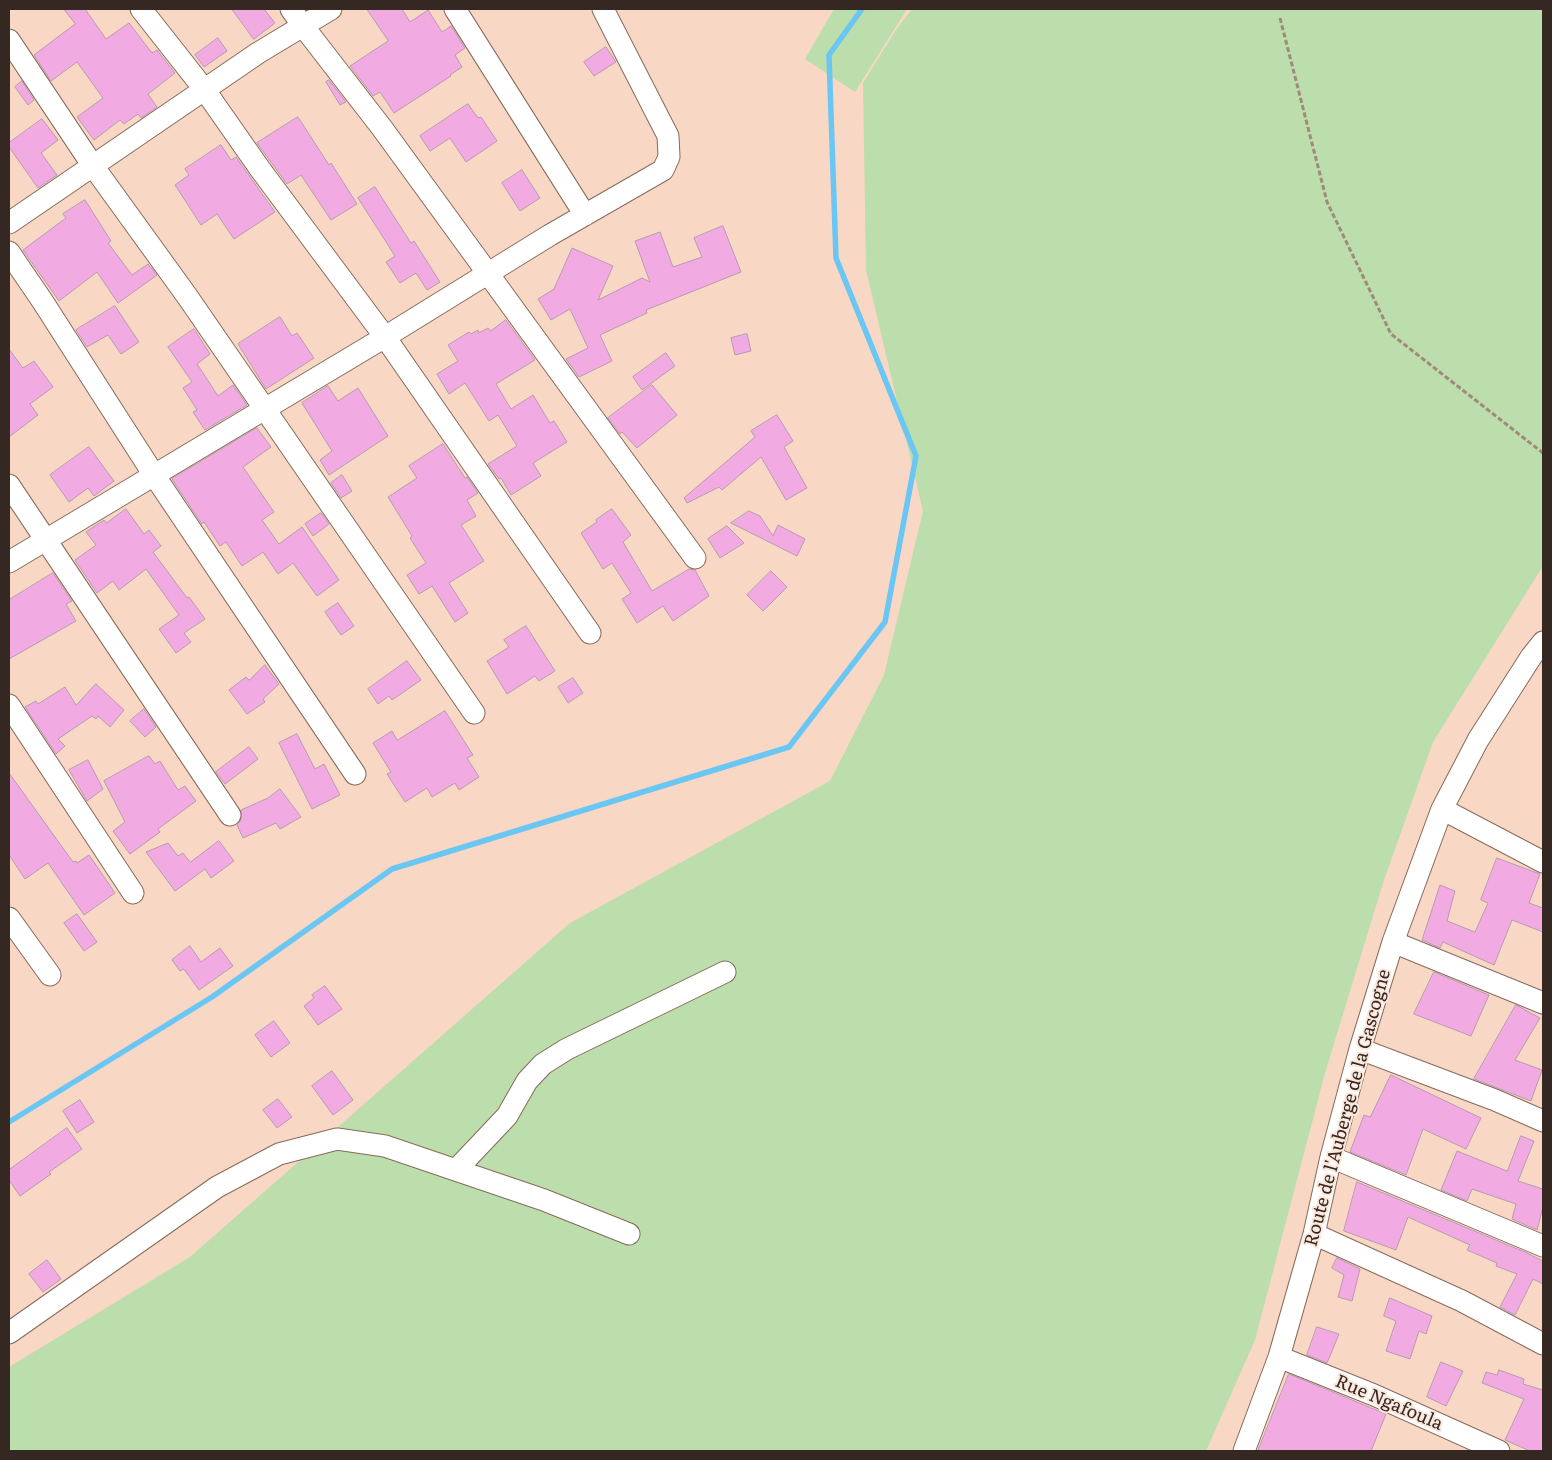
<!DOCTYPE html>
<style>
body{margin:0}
#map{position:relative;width:1552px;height:1460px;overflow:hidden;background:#f8d7c5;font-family:Literata,serif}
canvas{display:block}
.frame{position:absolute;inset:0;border:10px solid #352822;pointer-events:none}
</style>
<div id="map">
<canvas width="1552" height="1460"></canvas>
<div class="frame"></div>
</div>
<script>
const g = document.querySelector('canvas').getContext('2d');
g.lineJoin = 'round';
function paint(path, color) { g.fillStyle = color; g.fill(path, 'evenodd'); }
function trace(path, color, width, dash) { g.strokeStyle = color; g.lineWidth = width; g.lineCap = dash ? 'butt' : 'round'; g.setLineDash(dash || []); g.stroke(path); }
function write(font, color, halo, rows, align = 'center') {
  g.font = font + ' Literata,serif'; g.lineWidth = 4; g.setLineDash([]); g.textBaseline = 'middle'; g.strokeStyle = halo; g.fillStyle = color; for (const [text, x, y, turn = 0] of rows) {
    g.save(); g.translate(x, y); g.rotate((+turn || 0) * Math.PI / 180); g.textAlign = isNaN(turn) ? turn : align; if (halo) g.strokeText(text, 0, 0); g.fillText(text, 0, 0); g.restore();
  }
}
const green = new Path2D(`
 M 834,9 L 907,9 L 855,92 L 805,59 Z
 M 912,9 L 1543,9 L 1543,566 L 1433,742 L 1383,883 L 1325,1073 L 1255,1340 L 1206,1451 L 9,1451 L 9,1367 L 190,1257 L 570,923 L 830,781 L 884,675 L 923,511 L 866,270 L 863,83 L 896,30 Z`);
const stream = new Path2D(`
 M 9,1122 L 212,997 L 392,869 L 789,747 L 885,622 L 916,456 L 836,258 L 829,55 L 862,9`);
const building = new Path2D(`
 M 64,9 L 85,9 L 106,39 L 129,23 L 152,53 L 157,50 L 175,73 L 148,94 L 157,107 L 141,118 L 138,114 L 124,124 L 120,120 L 94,140 L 77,117 L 103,98 L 77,62 L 51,81 L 34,55 L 75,24 Z
 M 232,9 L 264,9 L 275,23 L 254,39 Z
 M 367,9 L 402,9 L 410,22 L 428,10 L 442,32 L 451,26 L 465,48 L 455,55 L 462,67 L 450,75 L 451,76 L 394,113 L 380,92 L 373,96 L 350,66 L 388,41 Z
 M 218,38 L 227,51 L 204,67 L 195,55 Z
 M 606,47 L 616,62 L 594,76 L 584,62 Z
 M 329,80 L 346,102 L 340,105 L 326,82 Z
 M 22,81 L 34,100 L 28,105 L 15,87 Z
 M 468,104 L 478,118 L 481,117 L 497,141 L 466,162 L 450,138 L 430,151 L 420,136 Z
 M 298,117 L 329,165 L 331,163 L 357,204 L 331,220 L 301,175 L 287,184 L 257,143 Z
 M 42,119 L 58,140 L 41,153 L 57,175 L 38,188 L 9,147 L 9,143 Z
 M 221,145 L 231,160 L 236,157 L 275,212 L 234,239 L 217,214 L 201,225 L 175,185 L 189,175 L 185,169 Z
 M 522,170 L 540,198 L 520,211 L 502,183 Z
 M 375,187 L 411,243 L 414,241 L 440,282 L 427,290 L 416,273 L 400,283 L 386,262 L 395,256 L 358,198 Z
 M 85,200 L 111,241 L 108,243 L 132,275 L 148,264 L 157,275 L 118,303 L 97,272 L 59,301 L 23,250 L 66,218 L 63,214 Z
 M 723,226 L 741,272 L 646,310 L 647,313 L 600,335 L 612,361 L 579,377 L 566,359 L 588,348 L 570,309 L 551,320 L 538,299 L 554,289 L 572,248 L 613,266 L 598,300 L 642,278 L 650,282 L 635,241 L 660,232 L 673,267 L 702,257 L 694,238 Z
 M 115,306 L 139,342 L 121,354 L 108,335 L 87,347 L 76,330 Z
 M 280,317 L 292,336 L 297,333 L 314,358 L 266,389 L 238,344 Z
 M 506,320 L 535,360 L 496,384 L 511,409 L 533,395 L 550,423 L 554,421 L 567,442 L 533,463 L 541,476 L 511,495 L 501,478 L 499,479 L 488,464 L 517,446 L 498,415 L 489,421 L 465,383 L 449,394 L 437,374 L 458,361 L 448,345 L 469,332 L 471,334 L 478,330 L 479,333 L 488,328 L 490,331 Z
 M 194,329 L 210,354 L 197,364 L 218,396 L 233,385 L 247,405 L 205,430 L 193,412 L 197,410 L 183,388 L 192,382 L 168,347 Z
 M 747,334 L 751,351 L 735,355 L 731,338 Z
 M 9,349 L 23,368 L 34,361 L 53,387 L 30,404 L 38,415 L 9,437 Z
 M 666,353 L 675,366 L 642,390 L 633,377 Z
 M 652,385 L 677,415 L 637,448 L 622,432 L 620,434 L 608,418 Z
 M 328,386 L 338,401 L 358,388 L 388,436 L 329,475 L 320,460 L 332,451 L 302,403 Z
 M 777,415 L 793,441 L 784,447 L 807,488 L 786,500 L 761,457 L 722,490 L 719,487 L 687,503 L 684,498 L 755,437 L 751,431 Z
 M 257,428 L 271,447 L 243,467 L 274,512 L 262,520 L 279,544 L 302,527 L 339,580 L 317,596 L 293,563 L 278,574 L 263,552 L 242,566 L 226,542 L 220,546 L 204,522 L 202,524 L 172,479 Z
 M 443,444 L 465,478 L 467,477 L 478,493 L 467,500 L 476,516 L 461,525 L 484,561 L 449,583 L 468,613 L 455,622 L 432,586 L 419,594 L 407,575 L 426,563 L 410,538 L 412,536 L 388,497 L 417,478 L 409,466 Z
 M 89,447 L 114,481 L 94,496 L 88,488 L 69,502 L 50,475 Z
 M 342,475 L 352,491 L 341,498 L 331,483 Z
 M 126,509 L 144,534 L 149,530 L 161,546 L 153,552 L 187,598 L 189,597 L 205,619 L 184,633 L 191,642 L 176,653 L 159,629 L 179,615 L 146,569 L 119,590 L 113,581 L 97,593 L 75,560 L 96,545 L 86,532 L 104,520 L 106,523 Z
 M 612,509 L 631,535 L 623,542 L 652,591 L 689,569 L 695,570 L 709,596 L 673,621 L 663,606 L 637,623 L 622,599 L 631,593 L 612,563 L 603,569 L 581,533 L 597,522 L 596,520 Z
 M 749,511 L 760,516 L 773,536 L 778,525 L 805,539 L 797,556 L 731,523 Z
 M 321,513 L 329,524 L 313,536 L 305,524 Z
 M 727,526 L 744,543 L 720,558 L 708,539 Z
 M 771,571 L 787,587 L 763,611 L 747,595 Z
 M 53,573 L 72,601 L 66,604 L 76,621 L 9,659 L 9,600 Z
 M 338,603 L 354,626 L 341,635 L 325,612 Z
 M 526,626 L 555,671 L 539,681 L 535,676 L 507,694 L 487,661 L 509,647 L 504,640 Z
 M 407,661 L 421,680 L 392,700 L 389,696 L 378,704 L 368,689 Z
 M 265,665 L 279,684 L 263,699 L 265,702 L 247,714 L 229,690 L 246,677 L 249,680 Z
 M 573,678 L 583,693 L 568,703 L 558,687 Z
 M 96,684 L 124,710 L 110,727 L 98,716 L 96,719 L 92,716 L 58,739 L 65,746 L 56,754 L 25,707 L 36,701 L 38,704 L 65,687 L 76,705 Z
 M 144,709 L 156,727 L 145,737 L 130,721 Z
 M 445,711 L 473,755 L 467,758 L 479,777 L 459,790 L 455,783 L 432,797 L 427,788 L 405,802 L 387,774 L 391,772 L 373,743 L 392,731 L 397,740 Z
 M 297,734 L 315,769 L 324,764 L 340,795 L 312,809 L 279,743 Z
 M 249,747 L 258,759 L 225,784 L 216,772 Z
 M 149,756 L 155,764 L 160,761 L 178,790 L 185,786 L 196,801 L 158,829 L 160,832 L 130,854 L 113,831 L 125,822 L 104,781 Z
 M 88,760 L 103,789 L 87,801 L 69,770 Z
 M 9,773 L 73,862 L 76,861 L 77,863 L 89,855 L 115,893 L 84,915 L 48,863 L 25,879 L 9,855 Z
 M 280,789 L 301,817 L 280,829 L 276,823 L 243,838 L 237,825 L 241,820 L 241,810 L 268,798 Z
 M 219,841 L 234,861 L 211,878 L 205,869 L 175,891 L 146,852 L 168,843 L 178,856 L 183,853 L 190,862 Z
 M 1497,858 L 1540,874 L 1529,903 L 1543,908 L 1543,932 L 1512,920 L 1494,965 L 1443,942 L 1440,948 L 1422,940 L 1440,885 L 1455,891 L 1447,921 L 1475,932 L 1488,903 L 1481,900 Z
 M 77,914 L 97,942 L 84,951 L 64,923 Z
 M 190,946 L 201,962 L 220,948 L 233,966 L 199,990 L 184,969 L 180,971 L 172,960 Z
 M 1434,972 L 1489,995 L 1471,1036 L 1414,1014 Z
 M 325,986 L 342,1009 L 318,1025 L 304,1006 L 314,998 L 312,995 Z
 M 1516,1005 L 1540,1018 L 1515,1060 L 1542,1070 L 1531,1101 L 1474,1079 Z
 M 274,1021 L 290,1043 L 271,1057 L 255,1035 Z
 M 332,1071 L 353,1100 L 333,1115 L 312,1086 Z
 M 1391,1075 L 1481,1118 L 1466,1149 L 1423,1129 L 1406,1175 L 1350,1152 L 1364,1115 L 1370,1117 Z
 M 278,1099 L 292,1117 L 277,1128 L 263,1110 Z
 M 80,1100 L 94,1122 L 77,1133 L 63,1111 Z
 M 67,1128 L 82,1149 L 49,1172 L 51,1174 L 20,1196 L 9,1180 L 9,1170 Z
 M 1521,1136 L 1534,1141 L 1518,1181 L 1543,1189 L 1543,1207 L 1537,1230 L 1512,1219 L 1516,1204 L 1472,1189 L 1467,1201 L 1441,1190 L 1457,1151 L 1507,1171 Z
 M 1357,1182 L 1527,1253 L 1543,1261 L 1543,1284 L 1533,1279 L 1515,1315 L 1500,1307 L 1517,1274 L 1496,1266 L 1497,1263 L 1467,1250 L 1470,1245 L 1408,1217 L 1396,1250 L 1344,1231 Z
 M 1337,1258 L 1360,1269 L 1352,1301 L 1338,1297 L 1344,1275 L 1332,1268 Z
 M 47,1260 L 61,1279 L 43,1292 L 29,1274 Z
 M 1390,1298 L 1432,1316 L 1426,1334 L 1419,1331 L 1410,1359 L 1386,1351 L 1396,1321 L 1384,1316 Z
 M 1317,1327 L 1339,1334 L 1327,1363 L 1307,1355 Z
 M 1441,1362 L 1463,1371 L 1446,1406 L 1427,1397 Z
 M 1499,1370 L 1524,1379 L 1523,1384 L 1543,1390 L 1543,1451 L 1530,1451 L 1505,1440 L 1524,1399 L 1482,1383 L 1486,1372 L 1497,1375 Z
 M 1289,1374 L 1386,1414 L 1371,1451 L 1258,1451 Z`);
const path = new Path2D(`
 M 1280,18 L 1327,202 L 1391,334 L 1543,453`);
const minor = new Path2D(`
 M 141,9 L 204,89 L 260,169 L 385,337 L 590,633
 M 291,9 L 303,26 L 382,128 L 695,558
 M 455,9 L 585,215
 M 9,40 L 93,166 L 187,296 L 474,713
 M 9,223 L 258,53 L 331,9
 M 9,252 L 43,302 L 154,475 L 355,774
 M 9,485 L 230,815
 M 9,562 L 385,337 L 550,235 L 663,170 L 669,157 L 668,136 L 603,9
 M 9,705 L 133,893
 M 1442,809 L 1543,862
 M 9,918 L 50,975
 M 1393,942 L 1543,1003
 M 1360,1049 L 1495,1100 L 1543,1121
 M 1331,1157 L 1543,1246
 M 456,1170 L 507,1116 L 527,1081 L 543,1064 L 567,1049 L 725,972
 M 1314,1234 L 1462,1301 L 1543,1344
 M 9,1333 L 217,1187 L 279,1154 L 337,1139 L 385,1146 L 544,1200 L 629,1234
 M 1279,1357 L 1374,1395 L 1499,1451
 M 1244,1451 L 1279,1357 L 1314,1234 L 1331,1157 L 1360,1049 L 1393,942 L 1442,809 L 1478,740 L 1531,657 L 1543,642`);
const streetNames = [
 ["Route de l'Auberge de la Gascogne",1348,1108,-75],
 ["Rue Ngafoula",1389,1403,23]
];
paint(green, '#bcddac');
trace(stream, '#6ac6f3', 5.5);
paint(building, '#f1aae2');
trace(building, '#b79bb0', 1);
trace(minor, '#876a5a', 23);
trace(path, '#a1897c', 3, [5, 2.5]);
trace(minor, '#fff', 21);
write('18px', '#352822', '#fbe7dc', streetNames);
</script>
